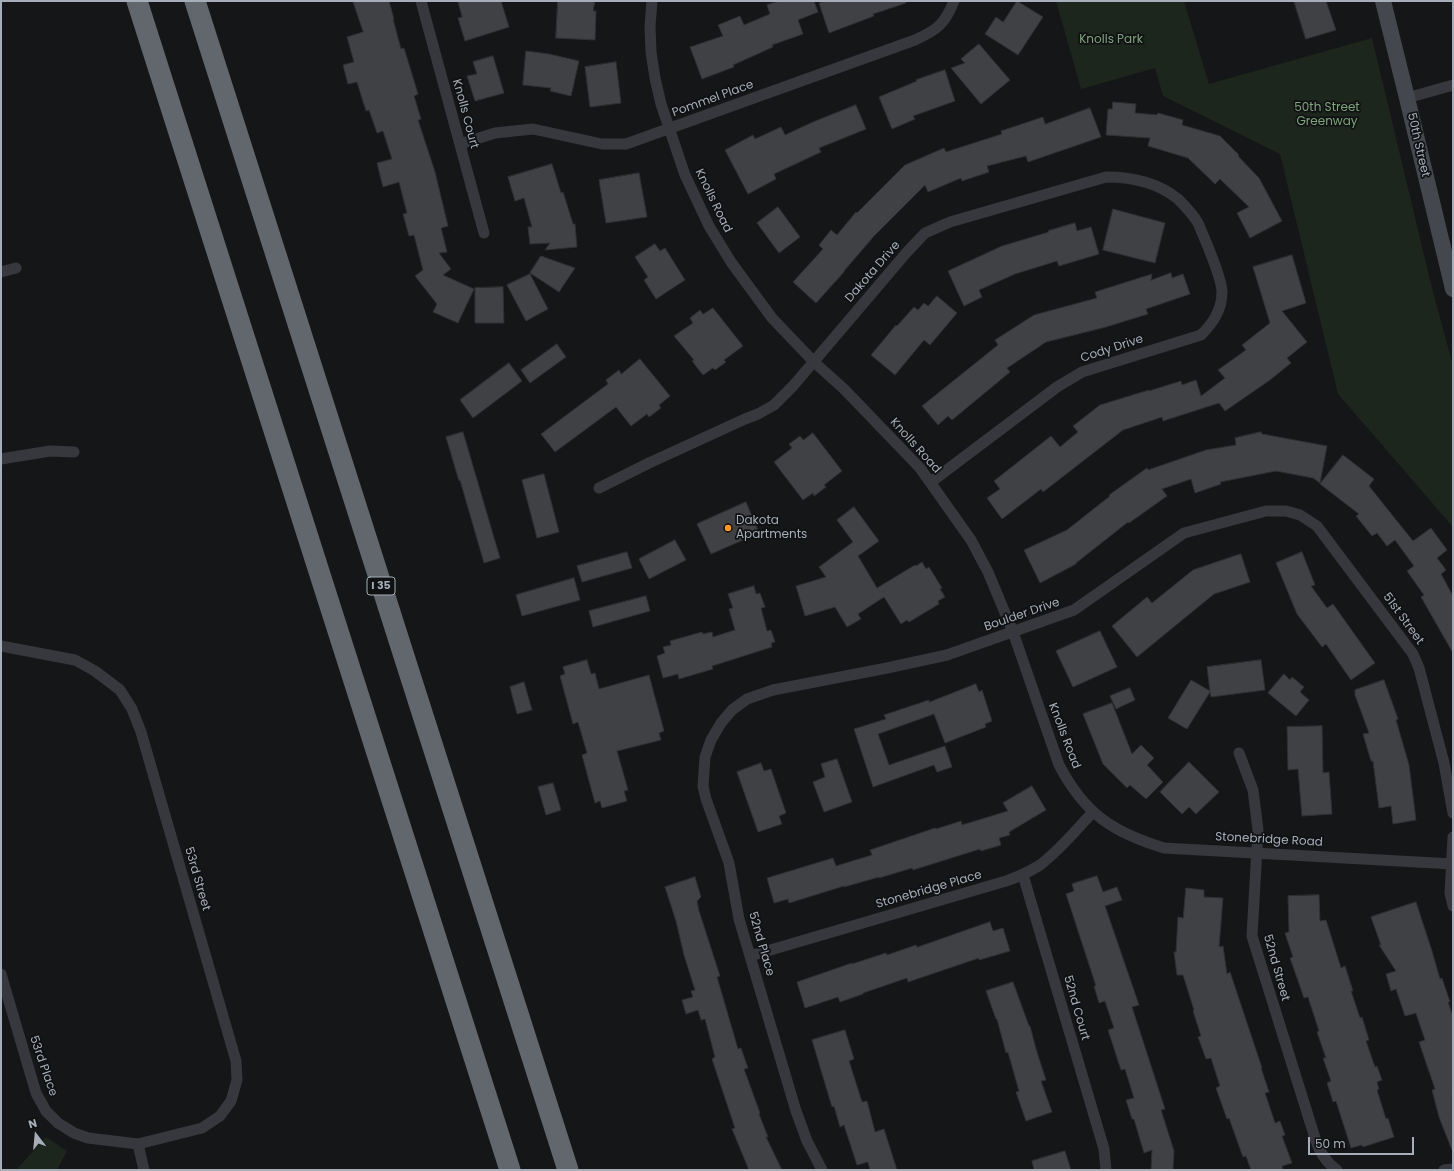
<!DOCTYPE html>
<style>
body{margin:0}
#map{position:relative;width:1454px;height:1171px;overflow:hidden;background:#151618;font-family:Poppins,sans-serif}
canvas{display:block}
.frame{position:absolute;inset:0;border:2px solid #a6aeb9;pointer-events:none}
.north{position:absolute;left:16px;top:1115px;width:40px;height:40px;-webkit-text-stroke:3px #101113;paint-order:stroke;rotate:344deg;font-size:11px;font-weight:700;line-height:16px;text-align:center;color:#a6aeb9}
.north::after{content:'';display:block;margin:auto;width:14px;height:18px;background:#a6aeb9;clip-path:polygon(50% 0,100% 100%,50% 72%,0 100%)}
.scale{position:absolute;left:1308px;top:1137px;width:106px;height:18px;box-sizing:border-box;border:2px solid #a6aeb9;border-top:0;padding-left:5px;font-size:12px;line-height:14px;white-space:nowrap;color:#a6aeb9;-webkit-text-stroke:3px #101113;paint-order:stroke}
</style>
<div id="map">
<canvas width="1454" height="1171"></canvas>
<div class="frame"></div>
<div class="north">N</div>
<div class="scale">50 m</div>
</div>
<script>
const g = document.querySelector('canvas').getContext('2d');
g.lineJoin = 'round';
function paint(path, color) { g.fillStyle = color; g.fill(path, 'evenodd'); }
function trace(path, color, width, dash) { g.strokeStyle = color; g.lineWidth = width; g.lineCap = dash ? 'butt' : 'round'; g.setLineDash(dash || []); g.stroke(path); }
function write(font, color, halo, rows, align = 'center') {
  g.font = font + ' Poppins,sans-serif'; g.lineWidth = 3.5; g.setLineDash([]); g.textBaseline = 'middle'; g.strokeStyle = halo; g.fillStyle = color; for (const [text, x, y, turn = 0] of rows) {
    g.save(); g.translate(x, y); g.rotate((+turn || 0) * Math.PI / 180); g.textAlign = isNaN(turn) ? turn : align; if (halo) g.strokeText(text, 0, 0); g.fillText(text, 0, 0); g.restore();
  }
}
const green = new Path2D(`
 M 1056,1 L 1184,1 L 1209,84 L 1372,38 L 1431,284 L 1453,366 L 1453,527 L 1338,394 L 1280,154 L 1163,96 L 1155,68 L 1081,89 Z
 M 46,1137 L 67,1151 L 57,1170 L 16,1170 Z`);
const building = new Path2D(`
 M 353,1 L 389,1 L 394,19 L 393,19 L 401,49 L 404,48 L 418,94 L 414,96 L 421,119 L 418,120 L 435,172 L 448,226 L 441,228 L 447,252 L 439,253 L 451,269 L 443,275 L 474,289 L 458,323 L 433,312 L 437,304 L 415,276 L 423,270 L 414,235 L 409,236 L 403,214 L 407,213 L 399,182 L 383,187 L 377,163 L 392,159 L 383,131 L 377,133 L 369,110 L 366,111 L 357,82 L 348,84 L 343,65 L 354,62 L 347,37 L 363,32 Z
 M 458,1 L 501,1 L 509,27 L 465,41 L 458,18 L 462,17 Z
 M 558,1 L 595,1 L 593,11 L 596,11 L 595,40 L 556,38 Z
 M 779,1 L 814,1 L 818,12 L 798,20 L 803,34 L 772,45 L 773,47 L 733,65 L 734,67 L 702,79 L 690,47 L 723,36 L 718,25 L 740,16 L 744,25 L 770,14 L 767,5 Z
 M 825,1 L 906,1 L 906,3 L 873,14 L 874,16 L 829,33 L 819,3 Z
 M 1017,1 L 1043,17 L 1018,55 L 985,34 L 996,17 L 1003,22 Z
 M 1294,1 L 1326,1 L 1336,30 L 1306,39 Z
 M 979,44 L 1010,80 L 981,104 L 951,68 L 965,63 L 961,59 Z
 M 526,51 L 549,54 L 579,61 L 571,96 L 550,91 L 551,88 L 523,85 Z
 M 493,56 L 504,93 L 475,101 L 467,76 L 477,74 L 473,62 Z
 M 616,62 L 621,103 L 590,107 L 585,67 Z
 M 945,70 L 955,101 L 913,116 L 915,119 L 892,129 L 879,97 L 917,81 L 916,80 Z
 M 1113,102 L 1136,104 L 1135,113 L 1157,115 L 1158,113 L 1183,120 L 1182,125 L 1220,136 L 1239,155 L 1238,156 L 1259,178 L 1282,221 L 1250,238 L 1237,213 L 1249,207 L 1220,179 L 1215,184 L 1188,158 L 1148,146 L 1150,138 L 1106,135 L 1108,109 L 1112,109 Z
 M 856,105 L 866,129 L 819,148 L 821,152 L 774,174 L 776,179 L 748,194 L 725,150 L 753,135 L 755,139 L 781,127 L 785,135 L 813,122 Z
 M 1090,108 L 1101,137 L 1028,162 L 1026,156 L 987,166 L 989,172 L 962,181 L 961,178 L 928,192 L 925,185 L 874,236 L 844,271 L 844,272 L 816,303 L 793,282 L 823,249 L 819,245 L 831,230 L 837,235 L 856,212 L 857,213 L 905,165 L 944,148 L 946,152 L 1002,134 L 1001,131 L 1043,117 L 1045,124 Z
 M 552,164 L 561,193 L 563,192 L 573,224 L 575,224 L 577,247 L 545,250 L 550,243 L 530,244 L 528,227 L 532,227 L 524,198 L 515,201 L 508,177 Z
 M 639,173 L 647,217 L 606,223 L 599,180 Z
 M 778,207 L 800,237 L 779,253 L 757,223 Z
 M 1113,209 L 1165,223 L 1155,263 L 1103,250 Z
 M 1075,223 L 1077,231 L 1091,227 L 1099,254 L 1059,266 L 1057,261 L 1015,274 L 979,290 L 982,297 L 964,306 L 948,271 L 1002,246 L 1049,232 L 1048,231 Z
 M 655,244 L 660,251 L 665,248 L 685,280 L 656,299 L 644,280 L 648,277 L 635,257 Z
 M 1292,255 L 1306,303 L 1282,311 L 1307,342 L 1287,358 L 1291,363 L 1270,380 L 1225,411 L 1219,403 L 1163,421 L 1162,417 L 1123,430 L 1043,492 L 1041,489 L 1002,519 L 987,498 L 1000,489 L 994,481 L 1051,436 L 1060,447 L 1078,432 L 1073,426 L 1100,405 L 1149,390 L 1149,391 L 1181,381 L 1182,385 L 1196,380 L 1201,396 L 1225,378 L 1218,370 L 1246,350 L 1242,345 L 1270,323 L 1253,267 Z
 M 541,256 L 575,268 L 559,292 L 530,273 Z
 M 1171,273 L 1172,278 L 1183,274 L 1190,294 L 1146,309 L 1148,314 L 1106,327 L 1046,342 L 1007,368 L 1010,372 L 952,420 L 948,416 L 938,425 L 922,406 L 998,345 L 995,340 L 1034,315 L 1097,298 L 1095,292 L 1152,274 L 1151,280 Z
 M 530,274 L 548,309 L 526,321 L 507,285 Z
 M 503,287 L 504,323 L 475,323 L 475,288 Z
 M 937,296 L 957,313 L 930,345 L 924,340 L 895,375 L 871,355 L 896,325 L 897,326 L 914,307 L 918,310 L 924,303 L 928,306 Z
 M 713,308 L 743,346 L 724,360 L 726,362 L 715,370 L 713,368 L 703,375 L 692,361 L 694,360 L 674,336 L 693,323 L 690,318 L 700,310 L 703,314 Z
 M 557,344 L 566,357 L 530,383 L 521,370 Z
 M 640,359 L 670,396 L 659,405 L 661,408 L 649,417 L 647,414 L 631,426 L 616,407 L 555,452 L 541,434 L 608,384 L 606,380 L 619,370 L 621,374 Z
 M 509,363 L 522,381 L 473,418 L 460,400 Z
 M 463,432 L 500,558 L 484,563 L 460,480 L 459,481 L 446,437 Z
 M 1261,432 L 1262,434 L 1327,446 L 1320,483 L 1313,478 L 1276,471 L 1220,482 L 1221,484 L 1195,493 L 1191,479 L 1162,489 L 1167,496 L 1129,523 L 1128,522 L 1076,563 L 1076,564 L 1040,583 L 1024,550 L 1067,530 L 1110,496 L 1109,495 L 1147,468 L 1148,470 L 1206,450 L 1236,445 L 1235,438 Z
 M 813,433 L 842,471 L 824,485 L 826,487 L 814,496 L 813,493 L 803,500 L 774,462 L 792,448 L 789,444 L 800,436 L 803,440 Z
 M 1343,455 L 1374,479 L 1369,486 L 1413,541 L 1431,528 L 1447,550 L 1437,558 L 1446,570 L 1441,574 L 1453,596 L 1453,653 L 1421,597 L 1424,595 L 1407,571 L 1414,566 L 1395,540 L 1387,546 L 1377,533 L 1372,536 L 1356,516 L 1359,514 L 1320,484 Z
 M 544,474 L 559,532 L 537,538 L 522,480 Z
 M 746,502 L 759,533 L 711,554 L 697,524 Z
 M 854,507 L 879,541 L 858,556 L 877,588 L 915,565 L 916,566 L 922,562 L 926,569 L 929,567 L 942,588 L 940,589 L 945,597 L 938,601 L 939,604 L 909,622 L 907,620 L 901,624 L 884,597 L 858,614 L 861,619 L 847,627 L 835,607 L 805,616 L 796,586 L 826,577 L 819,567 L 853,542 L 837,520 Z
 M 675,540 L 686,560 L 649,579 L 639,559 Z
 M 627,552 L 632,568 L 582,582 L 577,566 Z
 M 1302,552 L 1315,585 L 1311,586 L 1327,608 L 1333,604 L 1375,663 L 1351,680 L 1326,644 L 1322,647 L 1297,614 L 1276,563 Z
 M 1241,554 L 1250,582 L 1214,594 L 1137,657 L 1112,626 L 1147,597 L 1152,603 L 1193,570 Z
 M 574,578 L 580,600 L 522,616 L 516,595 Z
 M 754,586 L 756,594 L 760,593 L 765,607 L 761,608 L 767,631 L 771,630 L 775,642 L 771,643 L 772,647 L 712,666 L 713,669 L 679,679 L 678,674 L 663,678 L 657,656 L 665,653 L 663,647 L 671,645 L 670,641 L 702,632 L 703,634 L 712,632 L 713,637 L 735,630 L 729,609 L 733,608 L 728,594 Z
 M 646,596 L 650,611 L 593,627 L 589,611 Z
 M 1100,631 L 1117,667 L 1073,687 L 1056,651 Z
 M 587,660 L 591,674 L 595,673 L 599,689 L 649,675 L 664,731 L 659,733 L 661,740 L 617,751 L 628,790 L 624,791 L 627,801 L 602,808 L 600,801 L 595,803 L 582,755 L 587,753 L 578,722 L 573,724 L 560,676 L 565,674 L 563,667 Z
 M 1261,660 L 1265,690 L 1211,697 L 1210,692 L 1187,729 L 1168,718 L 1191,680 L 1210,691 L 1207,667 Z
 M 1284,674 L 1290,680 L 1292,677 L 1304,687 L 1300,692 L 1309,700 L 1296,716 L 1268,693 Z
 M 1384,680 L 1398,719 L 1396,720 L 1409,765 L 1416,820 L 1393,824 L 1391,806 L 1379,808 L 1373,761 L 1371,761 L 1363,734 L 1369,733 L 1355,695 L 1355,690 Z
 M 524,682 L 532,710 L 517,714 L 510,687 Z
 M 976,684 L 979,692 L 982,690 L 992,721 L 985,724 L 986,727 L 945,743 L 934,714 L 878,734 L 889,765 L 945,746 L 952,767 L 937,772 L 934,765 L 873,787 L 854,729 L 886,719 L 884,715 L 929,700 L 929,702 Z
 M 1130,688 L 1135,700 L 1116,709 L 1110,696 Z
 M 1112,703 L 1132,754 L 1141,745 L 1154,758 L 1147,765 L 1163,782 L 1146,799 L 1130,785 L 1127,788 L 1103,764 L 1083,714 Z
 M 1322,726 L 1323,773 L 1329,772 L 1332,814 L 1302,816 L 1298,769 L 1288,770 L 1287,727 Z
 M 837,759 L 852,802 L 824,812 L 813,782 L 825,777 L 821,764 Z
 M 1189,762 L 1219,792 L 1196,814 L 1189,807 L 1182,814 L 1160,792 Z
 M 761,763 L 764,771 L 771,769 L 786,813 L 779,816 L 782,824 L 758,832 L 737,772 Z
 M 553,783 L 561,810 L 546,815 L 538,787 Z
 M 1032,786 L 1046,810 L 1009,832 L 1010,835 L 999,838 L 1001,845 L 981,851 L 980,849 L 913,870 L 912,868 L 879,878 L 879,877 L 844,887 L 844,886 L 789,903 L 788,899 L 774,903 L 767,878 L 833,858 L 836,866 L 872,855 L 870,850 L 935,828 L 936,829 L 961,821 L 962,825 L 1008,811 L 1003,803 Z
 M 1097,876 L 1103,892 L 1117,887 L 1122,900 L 1105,906 L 1139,1005 L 1132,1007 L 1165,1109 L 1161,1110 L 1174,1151 L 1173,1170 L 1151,1170 L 1152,1150 L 1144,1153 L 1134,1119 L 1132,1119 L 1126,1100 L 1134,1098 L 1125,1069 L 1121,1070 L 1108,1030 L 1114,1028 L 1105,1001 L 1099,1003 L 1094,986 L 1096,986 L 1066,894 L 1074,891 L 1072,884 Z
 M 695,877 L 701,897 L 697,901 L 699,911 L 720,976 L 717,977 L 738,1049 L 741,1048 L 748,1068 L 744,1069 L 760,1113 L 759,1114 L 768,1137 L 766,1137 L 782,1170 L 749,1170 L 732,1129 L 735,1128 L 712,1059 L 715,1057 L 705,1019 L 701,1020 L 698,1010 L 686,1014 L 682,1000 L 693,997 L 691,991 L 695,990 L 684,955 L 676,921 L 665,887 Z
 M 1186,888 L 1204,890 L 1204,897 L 1223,898 L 1219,947 L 1223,946 L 1227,974 L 1230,972 L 1262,1068 L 1261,1068 L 1269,1092 L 1265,1093 L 1275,1123 L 1280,1121 L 1285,1135 L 1282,1136 L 1292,1163 L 1282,1166 L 1283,1170 L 1251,1170 L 1246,1156 L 1243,1157 L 1229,1118 L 1227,1119 L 1216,1088 L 1220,1086 L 1211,1058 L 1206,1059 L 1198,1037 L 1201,1036 L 1193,1011 L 1194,1010 L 1183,975 L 1177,975 L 1174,952 L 1176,952 L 1178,917 L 1183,918 Z
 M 1319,895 L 1320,921 L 1326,920 L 1341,968 L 1345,966 L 1353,991 L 1351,991 L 1360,1018 L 1362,1017 L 1369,1040 L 1366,1041 L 1375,1067 L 1377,1066 L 1382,1080 L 1377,1082 L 1379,1089 L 1377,1090 L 1386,1119 L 1388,1118 L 1394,1137 L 1363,1147 L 1362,1145 L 1351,1148 L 1336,1101 L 1333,1102 L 1327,1083 L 1331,1081 L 1323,1058 L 1326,1058 L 1317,1032 L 1319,1031 L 1308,997 L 1304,998 L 1296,975 L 1290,958 L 1293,957 L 1285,933 L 1289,932 L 1288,896 Z
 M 1416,902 L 1432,951 L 1440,979 L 1442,978 L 1450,1002 L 1448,1002 L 1453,1017 L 1452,1150 L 1439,1117 L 1432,1090 L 1435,1089 L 1419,1042 L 1425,1040 L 1416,1013 L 1405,1016 L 1396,989 L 1391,991 L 1386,974 L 1396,971 L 1379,945 L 1381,945 L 1371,917 Z
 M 990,922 L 993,931 L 1003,928 L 1010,951 L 979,960 L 979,958 L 908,982 L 907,978 L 863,993 L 863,994 L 840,1002 L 838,997 L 805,1008 L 797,982 L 852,963 L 852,964 L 886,953 L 887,955 L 916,945 L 917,947 Z
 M 1013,982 L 1029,1026 L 1030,1026 L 1036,1049 L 1046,1080 L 1041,1081 L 1052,1112 L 1026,1121 L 1016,1092 L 1019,1091 L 1008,1052 L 1006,1053 L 997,1019 L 996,1019 L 986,991 Z
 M 845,1030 L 854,1059 L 849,1061 L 862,1102 L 867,1101 L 875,1132 L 884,1129 L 897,1170 L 870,1170 L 868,1162 L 857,1165 L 844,1125 L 840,1127 L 834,1106 L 832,1107 L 812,1040 Z
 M 1065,1151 L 1071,1170 L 1034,1170 L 1032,1161 Z`);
const minor = new Path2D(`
 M 421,1 L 484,233
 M 652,1 L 650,26 L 651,52 L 655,78 L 661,104 L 685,175 L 709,226 L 731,262 L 772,318 L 814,362 L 844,389 L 920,468 L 971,540 L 988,572 L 1013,632 L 1059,765 C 1085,814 1112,832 1164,848 L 1453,864
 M 1407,98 L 1453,85
 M 460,144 L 495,133 L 533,129 L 602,144 L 626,144 L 915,40 C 937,30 945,24 954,1
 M 1,272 L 16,268
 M 1,459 L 50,451 L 74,452
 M 599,488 L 649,463 L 745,419 L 758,414 L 774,405 L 793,386 L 907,252 L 925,233 L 950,222 L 1106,177 C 1132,177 1157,182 1178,199 C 1183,204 1194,216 1198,223 C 1204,237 1222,278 1222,292 C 1222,310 1213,323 1201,335 L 1082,372 L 1057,387 L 931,482
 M 1,646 L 75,660 L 95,671 L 120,690 L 132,709 L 141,732 L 236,1061 L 237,1080 L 231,1101 L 220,1116 L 202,1128 L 138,1144 L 88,1138 L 74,1133 L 58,1123 L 46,1111 L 36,1093 L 1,974
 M 1239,753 L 1253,790 L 1258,830 L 1252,936 L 1315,1138 C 1319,1151 1325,1162 1337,1170
 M 1453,837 L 1450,893 L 1453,906
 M 1023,875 L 1104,1149 L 1106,1170
 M 750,956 L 1006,881 C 1018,877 1029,872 1040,865 C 1060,850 1076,830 1093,812
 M 138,1144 L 144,1170
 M 822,1170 L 807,1141 L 796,1111 L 739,919 L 729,863 L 706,799 L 703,786 L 705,757 L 711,740 L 721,723 L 732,710 L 747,699 L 773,690 L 887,668 L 947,655 L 1074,610 L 1184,533 L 1266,511 L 1286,511 L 1300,515 L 1317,526 L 1413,654 L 1419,668 L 1444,763 L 1453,813
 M 1444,1170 L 1453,1169`);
const secondary = new Path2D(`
 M 1383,1 L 1407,98 L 1453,289`);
const motorway = new Path2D(`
 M 137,1 L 510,1170
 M 195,1 L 568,1170`);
const markers = [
 [728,528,4,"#ff9726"]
];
const shields = [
 [381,586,28]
];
const shieldNames = [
 ["I 35",381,586]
];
const parkNames = [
 ["Knolls Park",1111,40],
 ["50th Street",1327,108],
 ["Greenway",1327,122]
];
const streetNames = [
 ["Pommel Place",713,99,-20],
 ["Knolls Court",465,114,75],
 ["50th Street",1418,145,77],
 ["Knolls Road",713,201,64],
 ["Dakota Drive",873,272,-49],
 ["Cody Drive",1112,349,-18],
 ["Knolls Road",915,446,48],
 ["Boulder Drive",1022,615,-19],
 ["51st Street",1403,619,54],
 ["Knolls Road",1064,736,69],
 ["Stonebridge Road",1269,840,3],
 ["53rd Street",197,879,74],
 ["Stonebridge Place",929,890,-16],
 ["52nd Place",761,944,74],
 ["52nd Street",1276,968,74],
 ["52nd Court",1076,1008,74],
 ["53rd Place",43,1066,71]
];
const poiNames = [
 ["Dakota",736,521],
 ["Apartments",736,535]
];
paint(green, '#1d261d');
paint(building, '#3f4145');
trace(building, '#2f3034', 1);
trace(minor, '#36383d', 11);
trace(secondary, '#44474d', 16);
trace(motorway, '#62676e', 21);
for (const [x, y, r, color] of markers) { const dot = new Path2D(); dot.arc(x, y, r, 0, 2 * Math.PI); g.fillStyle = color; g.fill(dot); trace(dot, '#101113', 1.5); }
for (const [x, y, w] of shields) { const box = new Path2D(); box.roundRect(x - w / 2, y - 9, w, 18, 3); g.fillStyle = '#101113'; g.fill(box); trace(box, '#a6aeb9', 1); }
write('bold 11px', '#a6aeb9', null, shieldNames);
write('12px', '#7fa57c', '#101113', parkNames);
write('12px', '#a6aeb9', '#101113', streetNames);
write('12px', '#a6aeb9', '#101113', poiNames, 'left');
</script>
